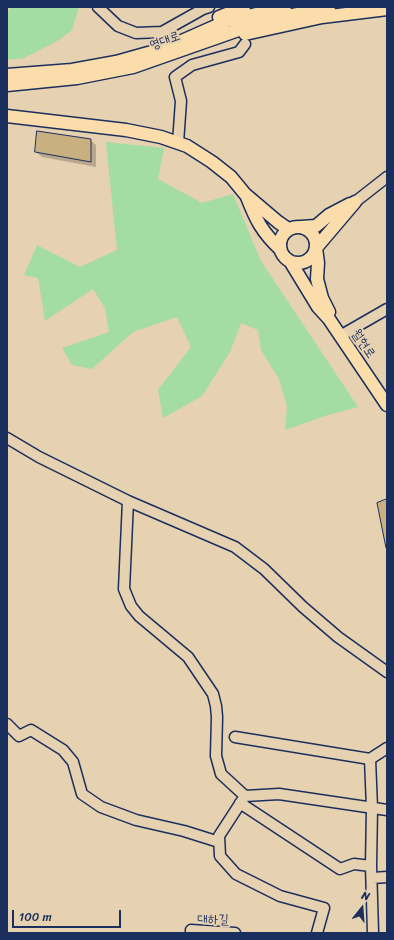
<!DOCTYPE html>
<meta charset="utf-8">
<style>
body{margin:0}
#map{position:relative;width:394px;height:940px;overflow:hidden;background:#e6d1b0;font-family:Sriracha,sans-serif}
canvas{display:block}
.frame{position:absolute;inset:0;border:8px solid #1b2f5e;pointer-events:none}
.north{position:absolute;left:342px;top:888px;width:40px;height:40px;-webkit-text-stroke:3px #e6d1b0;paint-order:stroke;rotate:17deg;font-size:11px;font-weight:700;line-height:16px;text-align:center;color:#1b2f5e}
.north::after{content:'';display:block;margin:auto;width:14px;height:18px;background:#1b2f5e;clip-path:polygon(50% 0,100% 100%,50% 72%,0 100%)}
.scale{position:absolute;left:12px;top:910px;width:109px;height:18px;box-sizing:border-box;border:2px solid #1b2f5e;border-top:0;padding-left:5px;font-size:12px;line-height:14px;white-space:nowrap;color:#1b2f5e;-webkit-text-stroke:3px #e6d1b0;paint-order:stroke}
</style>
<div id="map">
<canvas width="394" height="940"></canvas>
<div class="frame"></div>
<div class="north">N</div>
<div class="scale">100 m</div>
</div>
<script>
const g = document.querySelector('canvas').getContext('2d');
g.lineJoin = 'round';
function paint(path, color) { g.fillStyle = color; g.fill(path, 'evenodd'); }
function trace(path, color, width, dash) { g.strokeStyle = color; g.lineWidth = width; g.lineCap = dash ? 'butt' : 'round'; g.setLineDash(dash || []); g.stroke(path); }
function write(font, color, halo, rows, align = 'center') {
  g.font = font + ' Sriracha,"Poor Story",sans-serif'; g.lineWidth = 4; g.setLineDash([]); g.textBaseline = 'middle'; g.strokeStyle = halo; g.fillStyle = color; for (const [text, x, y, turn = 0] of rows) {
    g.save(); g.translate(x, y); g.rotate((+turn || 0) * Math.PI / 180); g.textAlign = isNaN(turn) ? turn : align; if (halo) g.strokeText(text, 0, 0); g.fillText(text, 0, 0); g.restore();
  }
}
const green = new Path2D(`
 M 11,7 L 79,7 L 72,30 L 59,40 L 24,58 L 7,60 L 7,13 Z
 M 106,142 L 164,148 L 158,179 L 202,203 L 233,194 L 261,261 L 358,407 L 328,415 L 285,430 L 287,407 L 279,379 L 261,350 L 258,330 L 241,323 L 230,352 L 202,396 L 163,418 L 158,390 L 191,347 L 177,317 L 133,332 L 92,369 L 72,365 L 62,348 L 109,332 L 105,308 L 93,289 L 45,321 L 38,278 L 24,275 L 37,245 L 80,267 L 117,250 Z`);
const shadow = new Path2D(`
 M 90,140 L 96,145 L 96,167 L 42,157 L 36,152 Z`);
const building = new Path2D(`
 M 37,131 L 91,139 L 91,162 L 35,152 Z
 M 387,499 L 387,548 L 386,548 L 377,503 Z`);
const minor = new Path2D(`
 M 98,7 L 118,26 L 136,33 L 162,32 L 203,9 L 209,7
 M 178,143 L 181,101 L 175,77 L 192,65 L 239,52 L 245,44
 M 355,202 L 387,177
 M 340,336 L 387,309
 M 7,438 L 39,457 L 128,501 L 235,547 L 264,569 L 303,607 L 338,637 L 387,672
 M 128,501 L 124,589 L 131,606 L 139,616 L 188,657 L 213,694 L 216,706 L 217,717 L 216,756 L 221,774 L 245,796 L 279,794 L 387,810
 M 7,724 L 19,736 L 31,730 L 63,750 L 73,762 L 82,794 L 101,807 L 136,820 L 184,831 L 219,842
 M 235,737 L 370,759
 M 245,796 L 219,836 L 220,856 L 236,874 L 280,896 L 324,908 L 317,933
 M 240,803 L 340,869 L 354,864 L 371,866
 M 373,878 L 387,877
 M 191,933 L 191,930 L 235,933
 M 373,933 L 371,866 L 372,808 L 370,759 L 387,748`);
const major = new Path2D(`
 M 219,17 L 244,7
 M 245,34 L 322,17 L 387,9
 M 7,75 L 72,70 L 116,62 L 166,48 L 227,21 L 285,7
 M 7,85 L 77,78 L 133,67 L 264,21 L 329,7
 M 7,116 L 126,130 L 161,137 L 187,146 L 212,162 L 231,177 L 245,194 L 278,222 L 288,229
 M 247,197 C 256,220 262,232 280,249
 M280 245a18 18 0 1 1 36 0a18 18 0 1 1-36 0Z
 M 301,227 L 316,226 L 329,215 L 350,204
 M 290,261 L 318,307 L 329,319 L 387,405
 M 329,312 L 322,298 L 317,279 L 318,263 L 316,248 L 355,202`);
const streetNames = [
 ["영대로",165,41,-19],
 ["월현로",363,344,56],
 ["대하길",213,920,1]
];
paint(green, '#a3dda2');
paint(shadow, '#0003');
paint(building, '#c8b080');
trace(building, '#1b2f5e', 1);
trace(minor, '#1b2f5e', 13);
trace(major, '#1b2f5e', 15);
trace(minor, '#e6d1b0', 10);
trace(major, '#faddab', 12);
write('13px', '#1b2f5e', '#e6d1b0', streetNames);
</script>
